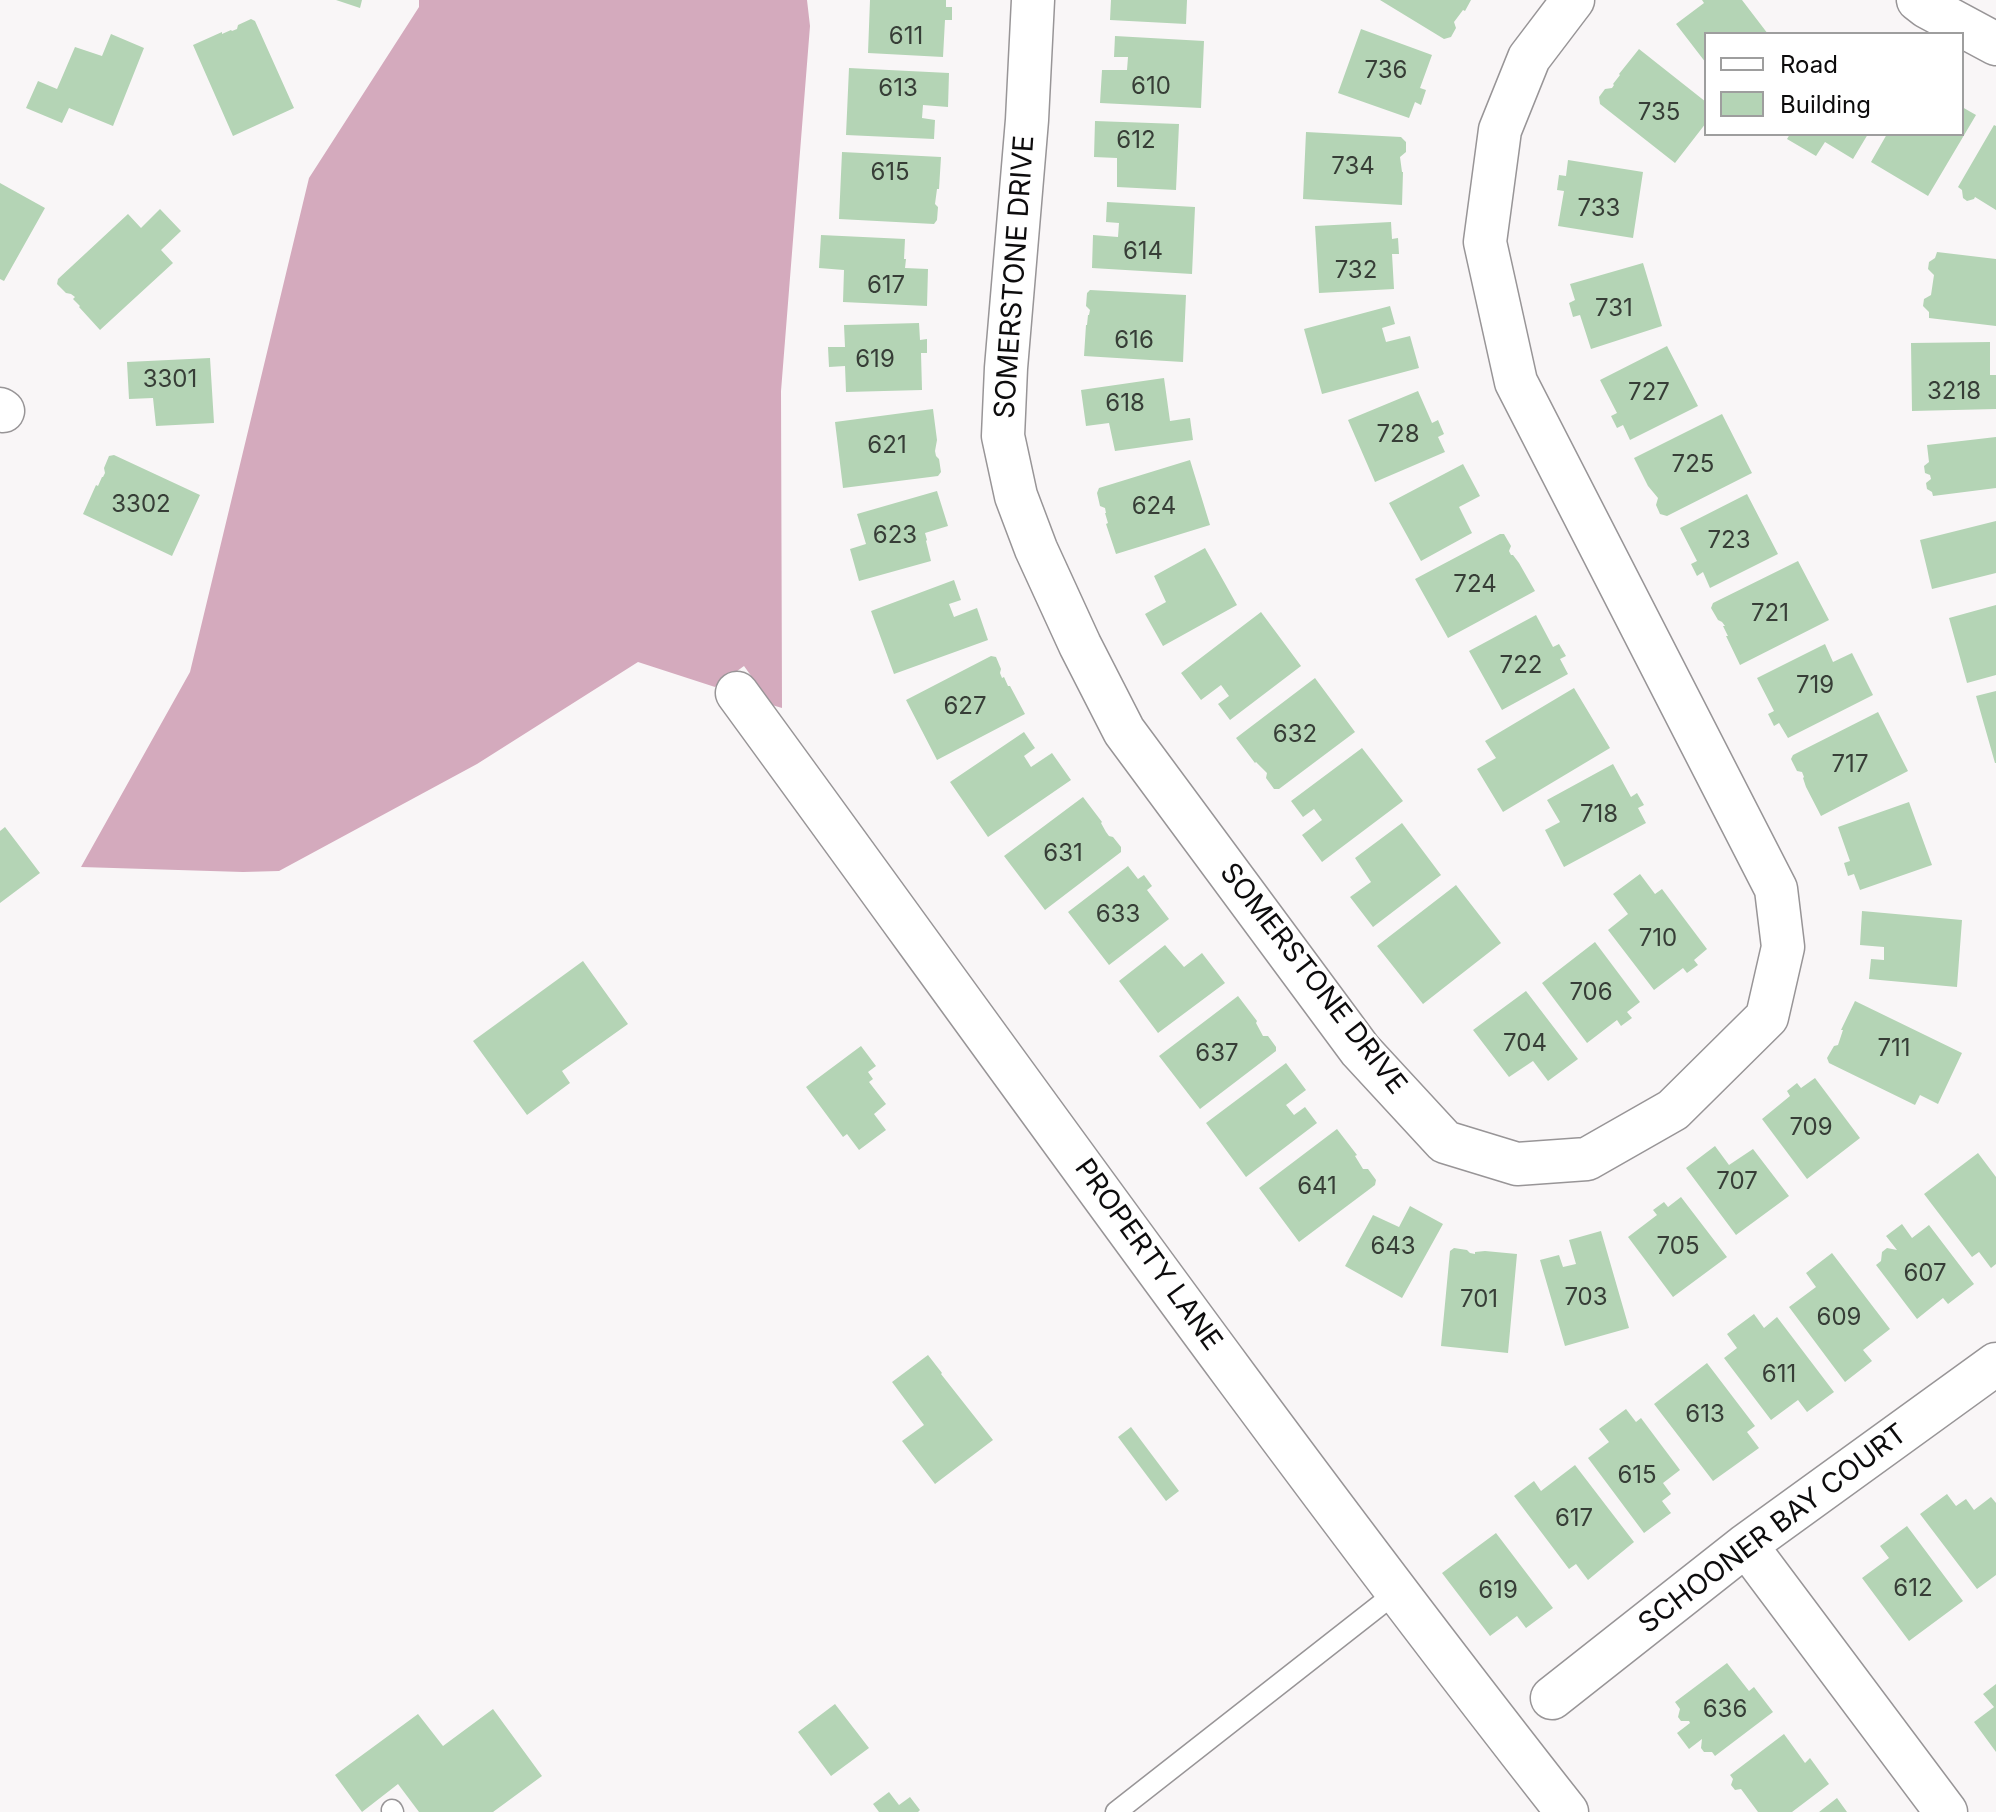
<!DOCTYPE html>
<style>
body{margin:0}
#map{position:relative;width:1996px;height:1812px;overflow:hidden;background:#f9f6f7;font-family:Inter,sans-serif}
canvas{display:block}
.legend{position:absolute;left:1704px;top:32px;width:260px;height:104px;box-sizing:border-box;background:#fff;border:2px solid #9e9e9e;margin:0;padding:10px 14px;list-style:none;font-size:24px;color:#0d0c0d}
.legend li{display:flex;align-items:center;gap:16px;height:40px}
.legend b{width:40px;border:2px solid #9e9e9e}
</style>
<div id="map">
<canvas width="1996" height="1812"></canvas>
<ul class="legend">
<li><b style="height:10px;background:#fff"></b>Road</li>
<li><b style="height:22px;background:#b4d4b5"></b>Building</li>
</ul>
</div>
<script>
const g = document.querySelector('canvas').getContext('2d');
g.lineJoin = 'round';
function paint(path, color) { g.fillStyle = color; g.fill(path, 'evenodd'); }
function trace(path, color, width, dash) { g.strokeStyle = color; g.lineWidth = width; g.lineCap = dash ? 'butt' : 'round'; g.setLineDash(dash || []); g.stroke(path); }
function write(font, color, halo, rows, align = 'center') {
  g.font = font + ' Inter,sans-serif'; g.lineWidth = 6; g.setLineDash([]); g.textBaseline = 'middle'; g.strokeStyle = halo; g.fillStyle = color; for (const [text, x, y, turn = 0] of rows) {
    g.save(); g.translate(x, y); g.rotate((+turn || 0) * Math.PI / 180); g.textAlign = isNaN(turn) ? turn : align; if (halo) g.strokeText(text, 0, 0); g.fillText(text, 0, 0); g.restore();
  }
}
const forest = new Path2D(`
 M 419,0 L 807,0 L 810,26 L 781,391 L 782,708 L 772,705 L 744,666 L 715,687 L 638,662 L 477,764 L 279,871 L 243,872 L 81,867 L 190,672 L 309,178 L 419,7 Z`);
const building = new Path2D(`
 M 336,0 L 362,0 L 360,8 Z
 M 870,0 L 946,0 L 946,7 L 952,7 L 952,20 L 945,20 L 943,57 L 868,53 Z
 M 1111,0 L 1187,0 L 1186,24 L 1110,20 Z
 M 1380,0 L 1471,0 L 1465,11 L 1463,10 L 1454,22 L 1456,28 L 1451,37 L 1444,39 Z
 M 1702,0 L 1742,0 L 1768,34 L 1706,34 L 1706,63 L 1676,24 L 1704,3 Z
 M 251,19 L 255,21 L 294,108 L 233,136 L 193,45 L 222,32 L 222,34 L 231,30 L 232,31 L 237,29 L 238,25 Z
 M 1361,29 L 1432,55 L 1420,88 L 1426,90 L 1421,105 L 1415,102 L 1409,118 L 1338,93 Z
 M 111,34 L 144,48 L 113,126 L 69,108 L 62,123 L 26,108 L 38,81 L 57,89 L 75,47 L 102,56 Z
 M 1115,36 L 1204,41 L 1201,108 L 1100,103 L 1102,70 L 1127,70 L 1128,57 L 1114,57 Z
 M 1639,49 L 1706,102 L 1706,123 L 1675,163 L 1600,104 L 1599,97 L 1605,89 L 1612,88 L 1614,85 L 1613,84 L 1620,75 L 1619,74 Z
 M 849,68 L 949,73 L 948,107 L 923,105 L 922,118 L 935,120 L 934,139 L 846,135 Z
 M 1962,107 L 1976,115 L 1928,196 L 1871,162 L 1887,134 L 1962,134 Z
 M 1095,121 L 1179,124 L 1176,190 L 1117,187 L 1117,158 L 1094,157 Z
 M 1994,125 L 1996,126 L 1996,210 L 1975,197 L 1974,199 L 1967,201 L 1963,198 L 1962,190 L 1958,187 Z
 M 1306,132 L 1401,137 L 1406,142 L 1406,152 L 1400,157 L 1402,172 L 1403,172 L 1402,205 L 1303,199 Z
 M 1790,134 L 1868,134 L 1853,159 L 1825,142 L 1816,156 L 1787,139 Z
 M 842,152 L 941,157 L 939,189 L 937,189 L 935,204 L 938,207 L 937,220 L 934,224 L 839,219 Z
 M 1568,160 L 1643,172 L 1633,238 L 1558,226 L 1564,191 L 1557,190 L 1559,175 L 1566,176 Z
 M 0,183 L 45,208 L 4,281 L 0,279 Z
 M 1107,202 L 1195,207 L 1192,274 L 1092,268 L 1093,235 L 1118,237 L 1119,223 L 1106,222 Z
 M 160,209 L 181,231 L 161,250 L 173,263 L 100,330 L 79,307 L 80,306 L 73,299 L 75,297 L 71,294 L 66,293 L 57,284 L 58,279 L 128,214 L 141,228 Z
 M 1391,222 L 1392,239 L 1398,238 L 1399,254 L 1392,254 L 1394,289 L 1319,293 L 1315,226 Z
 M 821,235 L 905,239 L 904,259 L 906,259 L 905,268 L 928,269 L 927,306 L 843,302 L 844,270 L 819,268 Z
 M 1937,252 L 1996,259 L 1996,326 L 1929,318 L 1929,312 L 1923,306 L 1924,299 L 1931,295 L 1934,275 L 1928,269 L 1929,262 L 1935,258 Z
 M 1643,263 L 1662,326 L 1591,349 L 1580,315 L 1573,317 L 1569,303 L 1575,300 L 1570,284 Z
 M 1090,290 L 1186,295 L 1183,362 L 1084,356 L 1086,325 L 1087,325 L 1088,315 L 1089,315 L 1090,310 L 1086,306 L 1087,293 Z
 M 1390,306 L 1395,324 L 1382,328 L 1386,342 L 1410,336 L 1419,368 L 1322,394 L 1304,329 Z
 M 919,323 L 920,340 L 927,339 L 927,353 L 921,353 L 922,390 L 846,392 L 845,366 L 829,367 L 828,347 L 845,347 L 844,325 Z
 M 1990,342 L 1990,375 L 1996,375 L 1996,409 L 1912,411 L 1911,343 Z
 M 1667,346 L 1698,406 L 1630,440 L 1623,425 L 1617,428 L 1611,416 L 1617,413 L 1600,380 Z
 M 210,358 L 214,423 L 156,426 L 153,398 L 129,399 L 127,362 Z
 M 1164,378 L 1170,421 L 1190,418 L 1193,440 L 1115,451 L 1109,423 L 1086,426 L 1081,390 Z
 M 1418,391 L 1432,423 L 1438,420 L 1444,434 L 1438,437 L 1445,452 L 1375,482 L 1348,420 Z
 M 933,409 L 937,440 L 935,451 L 936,456 L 939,459 L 941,472 L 938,476 L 843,488 L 835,422 Z
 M 1722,414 L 1752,473 L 1667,516 L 1660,514 L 1656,505 L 1658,498 L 1648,486 L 1634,458 Z
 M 1996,437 L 1996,488 L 1933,496 L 1932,492 L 1927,489 L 1926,483 L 1931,479 L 1930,475 L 1925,473 L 1924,466 L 1929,462 L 1927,445 Z
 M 114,455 L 200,495 L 172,556 L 83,514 L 96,485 L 98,486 L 102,477 L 103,477 L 105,473 L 104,468 L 109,456 Z
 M 1190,460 L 1210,525 L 1116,554 L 1106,524 L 1108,523 L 1105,513 L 1106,513 L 1105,508 L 1100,506 L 1097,493 L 1099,488 Z
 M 1463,464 L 1480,496 L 1459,507 L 1472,533 L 1421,561 L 1389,503 Z
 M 937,491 L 948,526 L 925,533 L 927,540 L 926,541 L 931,561 L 859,581 L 850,549 L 866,544 L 857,514 Z
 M 1747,494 L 1778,554 L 1710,588 L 1703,572 L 1697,576 L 1691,564 L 1697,561 L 1680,528 Z
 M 1996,521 L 1996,573 L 1932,589 L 1920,540 Z
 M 1500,534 L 1504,534 L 1511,546 L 1509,551 L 1511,555 L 1513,555 L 1519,563 L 1535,591 L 1448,638 L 1415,579 Z
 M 1205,548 L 1237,605 L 1163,646 L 1145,614 L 1166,602 L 1154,576 Z
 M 1798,561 L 1829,620 L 1740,665 L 1726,636 L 1728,636 L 1723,626 L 1725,626 L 1722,622 L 1718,620 L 1711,608 L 1713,603 Z
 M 954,580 L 961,600 L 949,604 L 954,617 L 977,608 L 988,640 L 894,674 L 871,611 Z
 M 1996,605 L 1996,675 L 1967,683 L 1949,618 Z
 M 1261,612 L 1301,666 L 1230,720 L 1218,704 L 1229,696 L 1221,685 L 1201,700 L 1181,673 Z
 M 1536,615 L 1553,647 L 1559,644 L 1566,656 L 1560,659 L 1568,674 L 1502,710 L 1469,651 Z
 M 1825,644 L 1833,662 L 1852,653 L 1873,695 L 1788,738 L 1779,723 L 1774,726 L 1768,714 L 1774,711 L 1757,678 Z
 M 991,656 L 996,657 L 1001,669 L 1000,673 L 1002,678 L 1004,677 L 1008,686 L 1010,686 L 1025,714 L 937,760 L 906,700 Z
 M 1315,678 L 1355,732 L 1279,789 L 1274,789 L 1266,778 L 1267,773 L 1256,762 L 1255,763 L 1236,738 Z
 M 1574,688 L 1610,748 L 1503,812 L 1477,769 L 1496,758 L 1485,741 Z
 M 1996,691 L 1996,763 L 1995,763 L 1976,696 Z
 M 1878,712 L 1908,771 L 1821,816 L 1806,787 L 1803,778 L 1804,777 L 1802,772 L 1797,771 L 1791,759 L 1793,755 Z
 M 1024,732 L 1035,748 L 1024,756 L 1031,767 L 1052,753 L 1071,780 L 988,837 L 950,782 Z
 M 1362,748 L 1403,801 L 1322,862 L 1302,835 L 1322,820 L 1314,809 L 1303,817 L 1291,801 Z
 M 1613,764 L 1631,797 L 1637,793 L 1644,805 L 1638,808 L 1646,823 L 1564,867 L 1545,830 L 1560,822 L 1547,800 Z
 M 1083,797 L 1102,822 L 1101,823 L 1106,832 L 1109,836 L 1113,837 L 1121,847 L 1121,852 L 1045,910 L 1004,856 Z
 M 1909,802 L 1932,865 L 1860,890 L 1854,874 L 1848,876 L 1844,863 L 1850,861 L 1838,827 Z
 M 1402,823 L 1441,875 L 1373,927 L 1350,897 L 1371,882 L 1355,858 Z
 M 5,827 L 40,873 L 0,903 L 0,831 Z
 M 1128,866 L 1138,879 L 1144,875 L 1152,886 L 1147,890 L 1169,919 L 1109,965 L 1068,912 Z
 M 1640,874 L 1655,894 L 1662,889 L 1707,949 L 1694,960 L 1698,965 L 1687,973 L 1683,968 L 1654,990 L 1608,930 L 1628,914 L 1613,894 Z
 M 1456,885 L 1501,943 L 1423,1004 L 1377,946 Z
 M 1862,911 L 1962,920 L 1957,987 L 1869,979 L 1871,959 L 1884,960 L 1884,947 L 1860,945 Z
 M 1595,942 L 1640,1002 L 1627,1012 L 1632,1018 L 1621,1026 L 1617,1020 L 1587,1043 L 1542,983 Z
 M 1165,945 L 1184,967 L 1202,953 L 1225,983 L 1158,1033 L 1119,981 Z
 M 583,961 L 628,1024 L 562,1071 L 570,1083 L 527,1115 L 473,1041 Z
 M 1526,991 L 1578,1059 L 1548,1081 L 1533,1061 L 1509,1077 L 1473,1030 Z
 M 1238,996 L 1257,1021 L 1256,1023 L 1263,1036 L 1268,1036 L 1276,1047 L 1276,1051 L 1200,1109 L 1159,1056 Z
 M 1855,1001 L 1962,1053 L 1938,1104 L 1920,1095 L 1915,1105 L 1829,1063 L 1827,1058 L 1834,1046 L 1838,1045 L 1843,1030 L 1841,1030 Z
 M 861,1046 L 876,1066 L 868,1072 L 873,1079 L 869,1082 L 886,1104 L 874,1114 L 886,1130 L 859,1150 L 847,1134 L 843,1137 L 806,1087 Z
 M 1286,1063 L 1306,1090 L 1286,1105 L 1294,1115 L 1305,1107 L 1317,1123 L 1246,1177 L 1206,1123 Z
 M 1815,1078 L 1860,1138 L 1807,1179 L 1762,1119 L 1790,1096 L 1787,1091 L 1797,1083 L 1801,1088 Z
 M 1337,1129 L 1357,1155 L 1355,1156 L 1363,1169 L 1368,1169 L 1376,1180 L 1375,1185 L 1299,1242 L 1259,1188 Z
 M 1715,1146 L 1729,1165 L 1753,1149 L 1789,1196 L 1736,1235 L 1686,1168 Z
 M 1978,1153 L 1996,1177 L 1996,1264 L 1991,1268 L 1979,1252 L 1972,1257 L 1924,1194 Z
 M 1681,1197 L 1727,1257 L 1673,1297 L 1628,1237 L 1657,1215 L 1653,1210 L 1664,1202 L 1668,1207 Z
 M 1410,1206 L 1443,1224 L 1402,1298 L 1345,1266 L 1373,1215 L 1399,1227 Z
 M 1902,1224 L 1912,1238 L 1929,1225 L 1974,1284 L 1948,1304 L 1943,1298 L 1917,1319 L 1876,1265 L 1881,1261 L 1882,1252 L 1887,1248 L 1897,1250 L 1886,1236 Z
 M 1601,1231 L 1629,1328 L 1565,1346 L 1540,1260 L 1559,1255 L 1563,1267 L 1576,1264 L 1569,1240 Z
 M 1454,1248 L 1467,1250 L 1470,1253 L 1475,1254 L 1475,1252 L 1485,1251 L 1517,1254 L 1508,1353 L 1441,1346 L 1450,1251 Z
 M 1832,1253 L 1890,1329 L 1863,1350 L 1872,1361 L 1845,1382 L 1789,1307 L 1816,1287 L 1806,1273 Z
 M 1754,1314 L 1764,1328 L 1777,1317 L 1834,1392 L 1807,1412 L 1798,1400 L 1771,1420 L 1724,1358 L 1737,1348 L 1727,1334 Z
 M 928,1355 L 942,1373 L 941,1374 L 993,1440 L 935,1484 L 902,1441 L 924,1425 L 892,1382 Z
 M 1707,1363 L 1755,1426 L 1747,1432 L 1759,1448 L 1713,1481 L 1654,1404 Z
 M 1626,1409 L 1636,1422 L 1641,1418 L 1680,1470 L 1663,1483 L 1671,1494 L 1662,1501 L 1671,1513 L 1644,1533 L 1588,1458 L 1609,1442 L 1599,1429 Z
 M 1131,1427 L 1179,1491 L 1166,1501 L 1118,1437 Z
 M 1575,1465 L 1634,1542 L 1588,1580 L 1576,1564 L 1569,1569 L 1514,1496 L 1534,1481 L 1541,1491 Z
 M 1947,1494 L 1956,1506 L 1966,1499 L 1974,1510 L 1991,1497 L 1996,1503 L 1996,1575 L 1977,1589 L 1920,1514 Z
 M 1907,1526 L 1963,1601 L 1909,1641 L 1862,1578 L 1889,1558 L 1880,1546 Z
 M 1496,1533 L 1553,1608 L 1526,1628 L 1517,1616 L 1490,1636 L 1442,1573 Z
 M 1727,1663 L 1749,1691 L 1754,1687 L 1773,1712 L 1715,1756 L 1712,1752 L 1704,1752 L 1701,1748 L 1702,1739 L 1689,1749 L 1677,1733 L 1690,1723 L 1689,1721 L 1681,1721 L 1678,1717 L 1680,1709 L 1675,1702 Z
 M 1996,1684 L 1996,1752 L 1974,1722 L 1994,1707 L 1983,1694 Z
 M 835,1704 L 869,1748 L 831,1776 L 798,1732 Z
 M 493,1709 L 542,1776 L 493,1812 L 419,1812 L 398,1784 L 362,1812 L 335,1775 L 418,1714 L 443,1746 Z
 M 1784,1734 L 1805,1763 L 1810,1758 L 1829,1784 L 1792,1812 L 1758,1812 L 1741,1789 L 1735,1790 L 1731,1785 L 1733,1779 L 1730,1775 Z
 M 889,1792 L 899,1805 L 910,1797 L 920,1810 L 918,1812 L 879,1812 L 873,1804 Z
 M 1837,1798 L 1847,1812 L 1819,1812 Z`);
const service = new Path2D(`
 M 392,1810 L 393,1812
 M 1116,1812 L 1398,1591`);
const minor = new Path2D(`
 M 1033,0 L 1027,120 L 1006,368 L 1003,436 L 1016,496 L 1036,549 L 1080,645 L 1124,731 L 1360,1050 L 1445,1142 L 1517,1164 L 1587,1159 L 1673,1110 L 1767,1017 L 1783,947 L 1776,889 L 1516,382 L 1485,242 L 1500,130 L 1529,58 L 1573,0
 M 1918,0 L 1927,7 L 1996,44
 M 0,409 L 3,411
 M 737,693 C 1011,1068 1280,1447 1567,1812
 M 1746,1545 L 1946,1812
 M 1552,1698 L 1746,1545 L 1996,1364`);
const numberNames = [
 ["611",906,37],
 ["736",1386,71],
 ["610",1151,87],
 ["613",898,89],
 ["735",1659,113],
 ["612",1136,141],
 ["734",1353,167],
 ["615",890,173],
 ["733",1599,209],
 ["614",1143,252],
 ["732",1356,271],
 ["617",886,286],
 ["731",1614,309],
 ["616",1134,341],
 ["619",875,360],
 ["3301",170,380],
 ["3218",1954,392],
 ["727",1649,393],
 ["618",1125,404],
 ["728",1398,435],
 ["621",887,446],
 ["725",1693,465],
 ["3302",141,505],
 ["624",1154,507],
 ["623",895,536],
 ["723",1729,541],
 ["724",1475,585],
 ["721",1770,614],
 ["722",1521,666],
 ["719",1815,686],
 ["627",965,707],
 ["632",1295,735],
 ["717",1850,765],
 ["718",1599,815],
 ["631",1063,854],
 ["633",1118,915],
 ["710",1658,939],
 ["706",1591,993],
 ["704",1525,1044],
 ["711",1894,1049],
 ["637",1217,1054],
 ["709",1811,1128],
 ["707",1737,1182],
 ["641",1317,1187],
 ["643",1393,1247],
 ["705",1678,1247],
 ["607",1925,1274],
 ["703",1586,1298],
 ["701",1479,1300],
 ["609",1839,1318],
 ["611",1779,1375],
 ["613",1705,1415],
 ["615",1637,1476],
 ["617",1574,1519],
 ["612",1913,1589],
 ["619",1498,1591],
 ["636",1725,1710]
];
const streetNames = [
 ["SOMERSTONE DRIVE",1015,277,-86],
 ["SOMERSTONE DRIVE",1313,979,52],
 ["PROPERTY LANE",1148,1255,54],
 ["SCHOONER BAY COURT",1773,1529,-37]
];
paint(forest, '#d4aabd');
paint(building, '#b4d4b5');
trace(service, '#989597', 23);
trace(minor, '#989597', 45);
trace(service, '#fff', 20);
trace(minor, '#fff', 42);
write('24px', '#373e37', null, numberNames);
write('28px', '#0d0c0d', '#fff', streetNames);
</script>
